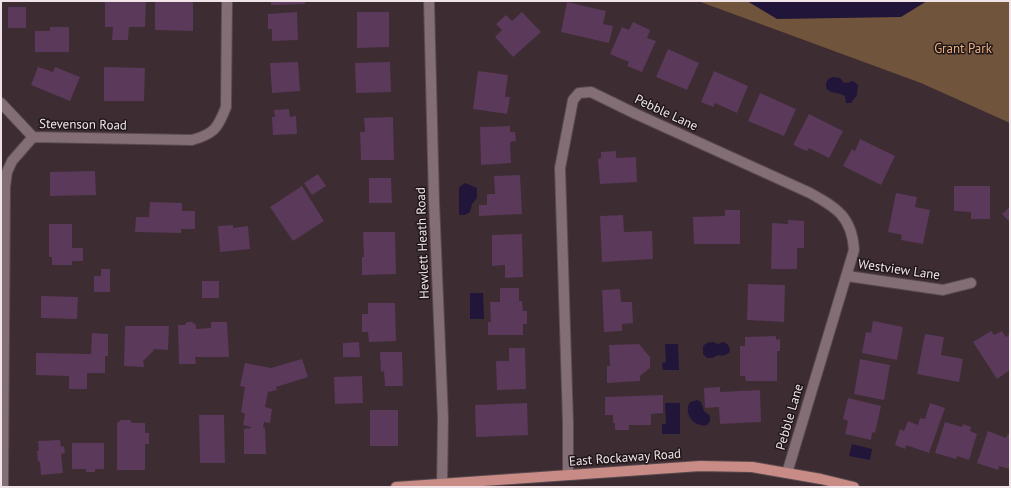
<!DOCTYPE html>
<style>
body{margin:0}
#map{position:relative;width:1011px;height:488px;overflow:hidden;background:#3d2c32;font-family:"PT Sans",sans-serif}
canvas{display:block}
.frame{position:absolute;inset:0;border:2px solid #f0e4e8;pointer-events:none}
</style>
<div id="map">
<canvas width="1011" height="488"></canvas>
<div class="frame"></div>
</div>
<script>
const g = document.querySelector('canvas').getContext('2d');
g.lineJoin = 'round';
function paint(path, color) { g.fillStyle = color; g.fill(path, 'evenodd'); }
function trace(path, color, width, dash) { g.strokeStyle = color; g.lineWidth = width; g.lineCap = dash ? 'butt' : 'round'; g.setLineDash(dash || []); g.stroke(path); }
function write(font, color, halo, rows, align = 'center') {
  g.font = font + ' "PT Sans",sans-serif'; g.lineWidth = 3; g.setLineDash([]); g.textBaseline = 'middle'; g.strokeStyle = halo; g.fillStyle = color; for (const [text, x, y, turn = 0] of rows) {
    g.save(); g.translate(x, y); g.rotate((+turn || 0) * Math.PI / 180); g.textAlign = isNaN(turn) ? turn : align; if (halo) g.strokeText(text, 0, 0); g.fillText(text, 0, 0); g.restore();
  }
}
const green = new Path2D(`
 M 698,1 L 1010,1 L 1010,123 L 921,83 Z`);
const water = new Path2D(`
 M 747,1 L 927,1 L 901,17 L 777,19 Z
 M 833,77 L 840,78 L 843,82 L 846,83 L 853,81 L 858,85 L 857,95 L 851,103 L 846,103 L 845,96 C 838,91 820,95 828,79 Z
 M 465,183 L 477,188 L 477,198 L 472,204 L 470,212 L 465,215 L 459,215 L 459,187 Z
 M 470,293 L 483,293 L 484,319 L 470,319 Z
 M 713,342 L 718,344 L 723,342 C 728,344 730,346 730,352 C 726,355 723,357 718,355 L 712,358 L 707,358 L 703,354 L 703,346 L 707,343 Z
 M 665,344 L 678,344 L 679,370 L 663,370 L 662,363 L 666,362 Z
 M 697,400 L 701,402 L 704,411 L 710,416 L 710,421 L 707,425 C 694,428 683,413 690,402 Z
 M 665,403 L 680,403 L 680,434 L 662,434 L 662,424 L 666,424 Z
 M 852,444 L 872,449 L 870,460 L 849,456 Z`);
const building = new Path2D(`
 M 105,1 L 146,1 L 145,27 L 129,27 L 128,40 L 112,40 L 113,27 L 105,27 Z
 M 155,1 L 193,1 L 193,31 L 155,30 Z
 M 271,1 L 305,1 L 305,4 L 271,5 Z
 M 567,2 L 606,11 L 603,24 L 613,26 L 609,43 L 561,32 Z
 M 8,7 L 26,7 L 26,28 L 8,28 Z
 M 297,12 L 298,40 L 272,41 L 272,29 L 268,29 L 268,14 Z
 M 357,12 L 389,12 L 389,47 L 357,48 Z
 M 522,12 L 541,32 L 513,57 L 495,37 L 502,30 L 496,24 L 506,15 L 512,21 Z
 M 633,22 L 650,30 L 647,38 L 656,41 L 642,72 L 627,66 L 629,62 L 610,54 L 622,27 L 629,30 Z
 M 50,27 L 69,27 L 69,52 L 35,52 L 35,31 L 50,31 Z
 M 668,49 L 699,63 L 687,90 L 656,77 Z
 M 298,62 L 300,91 L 272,93 L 270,63 Z
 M 390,62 L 391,92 L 356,93 L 355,63 Z
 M 38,67 L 53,72 L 55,67 L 80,77 L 70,101 L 31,85 Z
 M 104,67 L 145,68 L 144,101 L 104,101 Z
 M 478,71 L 508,75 L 505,97 L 510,97 L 507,114 L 473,109 Z
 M 714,71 L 748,86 L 737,113 L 715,103 L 713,107 L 701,102 Z
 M 760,93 L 796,109 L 784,136 L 748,121 Z
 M 289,109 L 290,117 L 296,116 L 297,134 L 273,135 L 272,117 L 275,117 L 274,110 Z
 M 809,114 L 843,131 L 829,158 L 809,148 L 807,151 L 793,145 Z
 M 393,117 L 394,160 L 361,160 L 360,132 L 365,132 L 364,118 Z
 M 510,126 L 510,132 L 515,132 L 516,141 L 510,142 L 511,163 L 481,165 L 480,127 Z
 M 860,139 L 895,156 L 881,185 L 843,166 L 852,149 L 855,151 Z
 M 616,151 L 616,158 L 636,157 L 637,182 L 600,184 L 598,159 L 601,158 L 601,152 Z
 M 95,171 L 96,195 L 50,196 L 50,172 Z
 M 318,174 L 326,186 L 312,195 L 304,183 Z
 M 520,175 L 522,214 L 479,216 L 479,205 L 487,205 L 487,194 L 495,194 L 494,176 Z
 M 369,178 L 391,178 L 392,203 L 369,203 Z
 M 302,186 L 324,221 L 293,241 L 270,207 Z
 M 954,186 L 990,186 L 990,219 L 971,219 L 971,212 L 954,211 Z
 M 896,193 L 917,197 L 915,207 L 930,210 L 923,244 L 901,240 L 902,235 L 888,232 Z
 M 150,202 L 182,203 L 182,211 L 195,211 L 195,229 L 181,229 L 181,233 L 135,232 L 136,217 L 149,217 Z
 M 1010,207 L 1010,222 L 1002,214 Z
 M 725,210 L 740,210 L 740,244 L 694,244 L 693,217 L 725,216 Z
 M 623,215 L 624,232 L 652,231 L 653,259 L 602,262 L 600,216 Z
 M 788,220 L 804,221 L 804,248 L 797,248 L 797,269 L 771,269 L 772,223 L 788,224 Z
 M 49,224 L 72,224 L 72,248 L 83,248 L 83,261 L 72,261 L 72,265 L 52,265 L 52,257 L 49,257 Z
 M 233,225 L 233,228 L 248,226 L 250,249 L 220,252 L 218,226 Z
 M 363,232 L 395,232 L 396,274 L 362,275 L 362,257 L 364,257 Z
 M 522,234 L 523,277 L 505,278 L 505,265 L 492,266 L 492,235 Z
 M 101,269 L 110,269 L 110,292 L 94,292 L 94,276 L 101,276 Z
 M 202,281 L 219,281 L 219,298 L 202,298 Z
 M 748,284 L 785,285 L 784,322 L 747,320 Z
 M 500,288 L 519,288 L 519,301 L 522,301 L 523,311 L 527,311 L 527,324 L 523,324 L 523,335 L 488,335 L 488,322 L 491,322 L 490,302 L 500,302 Z
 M 620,289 L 621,302 L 632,302 L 633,323 L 622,324 L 622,331 L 604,332 L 602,290 Z
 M 41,296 L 78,297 L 77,319 L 41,318 Z
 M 368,303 L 395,303 L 396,341 L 369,342 L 368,332 L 362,332 L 362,314 L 368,314 Z
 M 873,321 L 903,327 L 897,360 L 862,353 L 866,332 L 871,333 Z
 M 187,322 L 192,322 L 196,325 L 196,329 L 211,328 L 211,322 L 227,322 L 229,357 L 195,357 L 196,364 L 179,364 L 178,325 L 185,325 Z
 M 125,326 L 169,326 L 168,350 L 153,349 L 154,350 L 144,360 L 143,359 L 144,367 L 124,366 Z
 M 991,331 L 994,335 L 1002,331 L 1006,337 L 1010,334 L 1010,370 L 997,379 L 973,342 Z
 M 92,333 L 108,334 L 108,356 L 105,356 L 105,373 L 87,373 L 87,389 L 69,389 L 69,376 L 36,375 L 36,353 L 91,354 Z
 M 925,334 L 944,337 L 941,355 L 963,359 L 959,382 L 917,374 Z
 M 776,336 L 776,340 L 780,339 L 780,351 L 777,351 L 777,381 L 746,381 L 745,376 L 740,376 L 740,346 L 745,346 L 745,337 Z
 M 359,342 L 360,357 L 343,357 L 343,343 Z
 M 639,344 L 650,357 L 650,368 L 640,376 L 640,381 L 607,383 L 607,366 L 610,366 L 609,345 Z
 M 509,348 L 525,348 L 526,389 L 497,390 L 496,361 L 509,361 Z
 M 380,352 L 402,352 L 403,386 L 385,386 L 384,371 L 381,372 Z
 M 302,359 L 308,377 L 276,387 L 277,390 L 268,392 L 265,407 L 272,409 L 270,423 L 264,422 L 263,427 L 265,428 L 266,454 L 244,454 L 244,429 L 251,428 L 251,427 L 243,425 L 245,414 L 241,412 L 245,387 L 240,386 L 245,363 L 271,368 Z
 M 860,359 L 890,365 L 884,400 L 854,394 Z
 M 362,376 L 363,403 L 335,404 L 334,377 Z
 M 720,387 L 720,392 L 760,390 L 761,422 L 720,424 L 719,407 L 705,408 L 704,388 Z
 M 663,395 L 663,413 L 651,414 L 651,425 L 629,425 L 629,430 L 615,430 L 615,423 L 613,423 L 613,415 L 605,415 L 605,397 Z
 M 848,398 L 881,406 L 875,433 L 872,432 L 871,440 L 845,434 L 848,421 L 843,419 Z
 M 527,403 L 528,435 L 476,437 L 475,405 Z
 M 930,403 L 945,408 L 929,453 L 906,445 L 905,449 L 895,445 L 900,429 L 904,431 L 908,421 L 918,425 L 920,418 L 925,419 Z
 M 370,410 L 398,410 L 398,446 L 370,446 Z
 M 199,415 L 224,415 L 225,463 L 200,463 Z
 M 121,420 L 130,420 L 132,423 L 145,423 L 145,433 L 149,433 L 149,444 L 145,444 L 145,470 L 117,470 L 117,423 Z
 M 945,422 L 962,427 L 963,424 L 971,427 L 970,431 L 977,434 L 969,460 L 957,456 L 956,459 L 935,453 Z
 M 988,431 L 1006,438 L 1008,434 L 1010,434 L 1010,469 L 999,466 L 998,470 L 977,463 Z
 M 60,440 L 61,447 L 64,446 L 65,453 L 61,454 L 63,473 L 41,475 L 40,461 L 38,462 L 37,451 L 39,451 L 38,441 Z
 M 72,443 L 104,443 L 104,469 L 95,469 L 95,472 L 86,472 L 86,469 L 72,469 Z`);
const minor = new Path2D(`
 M 429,1 L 434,201 L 443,418 L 442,487
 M 1,103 L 33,137
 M 847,276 L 943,290 L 971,283
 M 568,475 L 568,423 L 560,168 L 573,100 L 579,93 L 591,92 L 636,114 L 810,193 C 837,208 852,217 854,250 L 787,473
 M 3,487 L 5,187 L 7,172 L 12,161 L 33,137 L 192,140 C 214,134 218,128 226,107 L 227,1`);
const major = new Path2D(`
 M 396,487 L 700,466 L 752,467 L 821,479 L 854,487`);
const parkNames = [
 ["Grant Park",963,49]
];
const streetNames = [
 ["Pebble Lane",666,113,25],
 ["Stevenson Road",83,125,1],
 ["Hewlett Heath Road",423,243,-92],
 ["Westview Lane",899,270,8],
 ["Pebble Lane",790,417,-74],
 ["East Rockaway Road",625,458,-4]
];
paint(green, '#71543c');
paint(water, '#21153a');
paint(building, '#5a395a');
trace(minor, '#594a4f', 12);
trace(major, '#594a4f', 12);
trace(minor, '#826e74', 10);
trace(major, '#c88b85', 10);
write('13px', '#edaf7d', '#1f1719', parkNames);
write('13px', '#f0e4e8', '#1f1719', streetNames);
</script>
